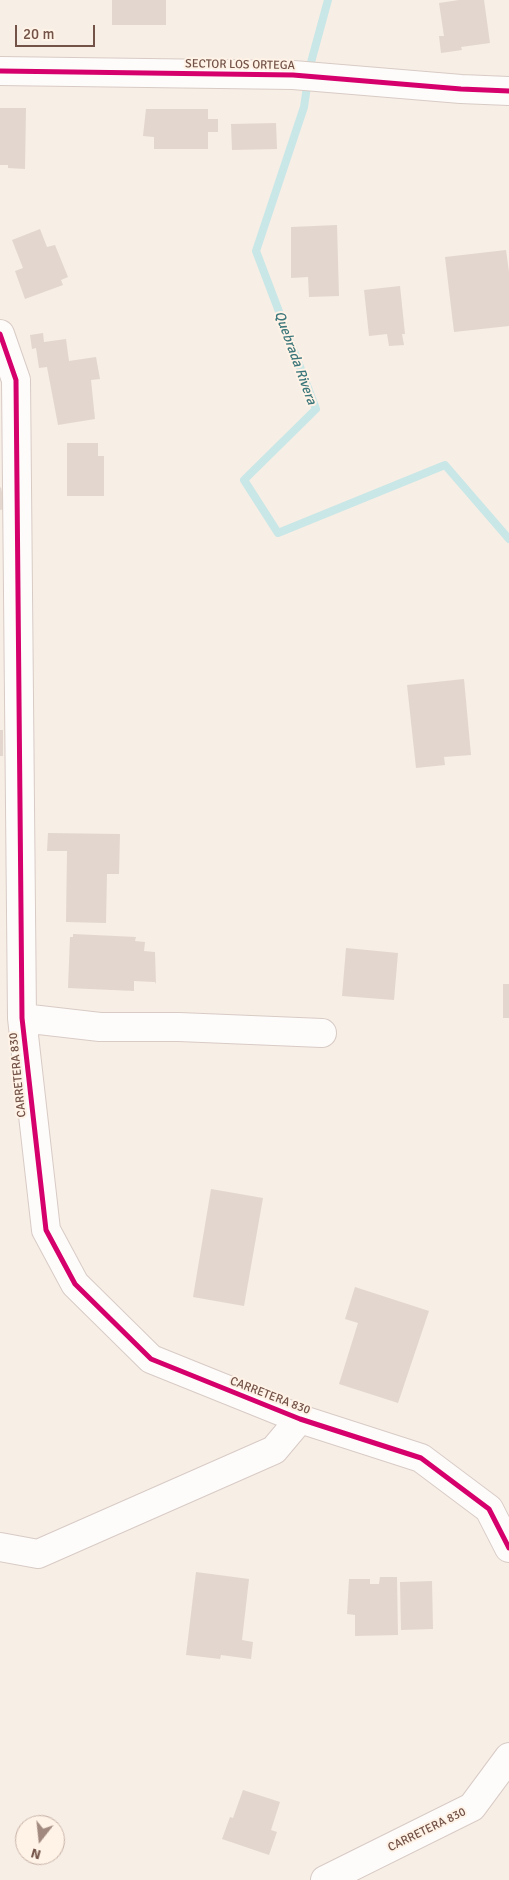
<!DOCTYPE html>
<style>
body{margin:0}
#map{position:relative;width:509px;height:1880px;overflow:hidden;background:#f7eee6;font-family:Signika,sans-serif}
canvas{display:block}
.north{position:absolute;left:15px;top:1815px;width:50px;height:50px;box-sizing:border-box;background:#fff2e6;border:1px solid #c7b2a6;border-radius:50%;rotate:196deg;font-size:14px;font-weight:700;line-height:20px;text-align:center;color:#735247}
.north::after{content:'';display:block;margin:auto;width:18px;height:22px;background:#a1897f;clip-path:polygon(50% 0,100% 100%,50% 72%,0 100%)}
.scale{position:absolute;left:15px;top:25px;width:80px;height:22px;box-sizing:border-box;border:2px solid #735247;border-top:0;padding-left:6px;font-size:15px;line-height:18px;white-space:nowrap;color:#735247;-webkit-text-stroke:4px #fff2e6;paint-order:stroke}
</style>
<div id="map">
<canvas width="509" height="1880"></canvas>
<div class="north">N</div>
<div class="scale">20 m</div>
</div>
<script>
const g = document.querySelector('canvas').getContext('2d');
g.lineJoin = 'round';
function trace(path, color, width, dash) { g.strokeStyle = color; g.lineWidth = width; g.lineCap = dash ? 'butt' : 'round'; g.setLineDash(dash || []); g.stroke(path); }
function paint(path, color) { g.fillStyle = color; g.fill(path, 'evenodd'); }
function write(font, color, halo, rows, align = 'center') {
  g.font = font + ' Signika,sans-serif'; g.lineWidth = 4; g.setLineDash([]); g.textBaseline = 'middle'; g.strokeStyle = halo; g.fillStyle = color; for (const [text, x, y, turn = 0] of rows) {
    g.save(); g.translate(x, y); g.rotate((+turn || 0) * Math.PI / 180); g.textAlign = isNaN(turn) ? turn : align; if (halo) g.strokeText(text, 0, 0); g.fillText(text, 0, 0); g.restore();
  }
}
const stream = new Path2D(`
 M 328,0 L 310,66 L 304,107 L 256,251 L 316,409 L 244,480 L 278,533 L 445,465 L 509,539`);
const building = new Path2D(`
 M 112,0 L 166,0 L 166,25 L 112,25 Z
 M 459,0 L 484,0 L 490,43 L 461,47 L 462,50 L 441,53 L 439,36 L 444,36 L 439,3 Z
 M 0,108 L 26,108 L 25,169 L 8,168 L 8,165 L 0,165 Z
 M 146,109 L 208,109 L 208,119 L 218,119 L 218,132 L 208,132 L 208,149 L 154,149 L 154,137 L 143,136 Z
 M 276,123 L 277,149 L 232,150 L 231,124 Z
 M 337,225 L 339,296 L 309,297 L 308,277 L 291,278 L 291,227 Z
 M 40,229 L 47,247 L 55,245 L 68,277 L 61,280 L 63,285 L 25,299 L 15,271 L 23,268 L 12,240 Z
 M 506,250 L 509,272 L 509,326 L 454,332 L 445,257 Z
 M 400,286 L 405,334 L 402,334 L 404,345 L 389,346 L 387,334 L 369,336 L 364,290 Z
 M 43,333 L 44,342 L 66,339 L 69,361 L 96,357 L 100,379 L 91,380 L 95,419 L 58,425 L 47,367 L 39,368 L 36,348 L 32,349 L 30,335 Z
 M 67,443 L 98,443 L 98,456 L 104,456 L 104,496 L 67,496 Z
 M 1,487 L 5,509 L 0,510 L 0,488 Z
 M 464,679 L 471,755 L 444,757 L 445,765 L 416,768 L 407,685 Z
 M 0,730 L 3,730 L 3,756 L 0,756 Z
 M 48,833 L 120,834 L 119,874 L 107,874 L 106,923 L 66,922 L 67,851 L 47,851 Z
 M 73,934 L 136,937 L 135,941 L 145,942 L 144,951 L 155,952 L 156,984 L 155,982 L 134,981 L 134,991 L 68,988 L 70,937 L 73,937 Z
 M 346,948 L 398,953 L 394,1000 L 342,996 Z
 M 503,984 L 509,984 L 509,1018 L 503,1018 Z
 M 211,1189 L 263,1198 L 244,1306 L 193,1297 Z
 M 355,1287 L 429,1311 L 398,1403 L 339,1384 L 358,1323 L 345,1319 Z
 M 196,1572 L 249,1579 L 242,1640 L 253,1642 L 251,1659 L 221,1655 L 220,1659 L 186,1655 Z
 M 380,1577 L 397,1577 L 398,1635 L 355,1636 L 355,1615 L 347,1614 L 349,1579 L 370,1579 L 370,1584 L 379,1584 Z
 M 432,1581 L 433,1629 L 401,1630 L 400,1582 Z
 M 243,1790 L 280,1802 L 271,1830 L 277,1832 L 269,1855 L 222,1839 L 230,1817 L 233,1818 Z`);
const minor = new Path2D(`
 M 0,71 L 293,75 L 461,89 L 509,91
 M 0,334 L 16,380 L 22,1018 L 46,1230 L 75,1284 L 151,1359 L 300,1419 L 421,1458 L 489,1509 L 509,1548
 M 22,1018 L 100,1027 L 179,1027 L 322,1033
 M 0,1547 L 38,1554 L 274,1450 L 300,1419
 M 325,1880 L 472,1807 L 509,1757`);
const cycleway = new Path2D(`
 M 0,71 L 293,75 L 461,89 L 509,91
 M 0,334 L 16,380 L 22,1018 L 46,1230 L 75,1284 L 151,1359 L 300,1419 L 421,1458 L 489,1509 L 509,1548`);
const streetNames = [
 ["SECTOR LOS ORTEGA",240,65,1],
 ["CARRETERA 830",18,1075,-96],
 ["CARRETERA 830",270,1396,21],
 ["CARRETERA 830",427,1830,-26]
];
const waterNames = [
 ["Quebrada Rivera",295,358,70]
];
trace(stream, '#c8e7e6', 8);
paint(building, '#e3d6ce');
trace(minor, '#d8cbc5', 30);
trace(minor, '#fefcfb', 28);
trace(cycleway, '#d6006c', 5);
write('12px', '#735247', '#fff2e6', streetNames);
write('italic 14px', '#3b767a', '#fff2e6', waterNames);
</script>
